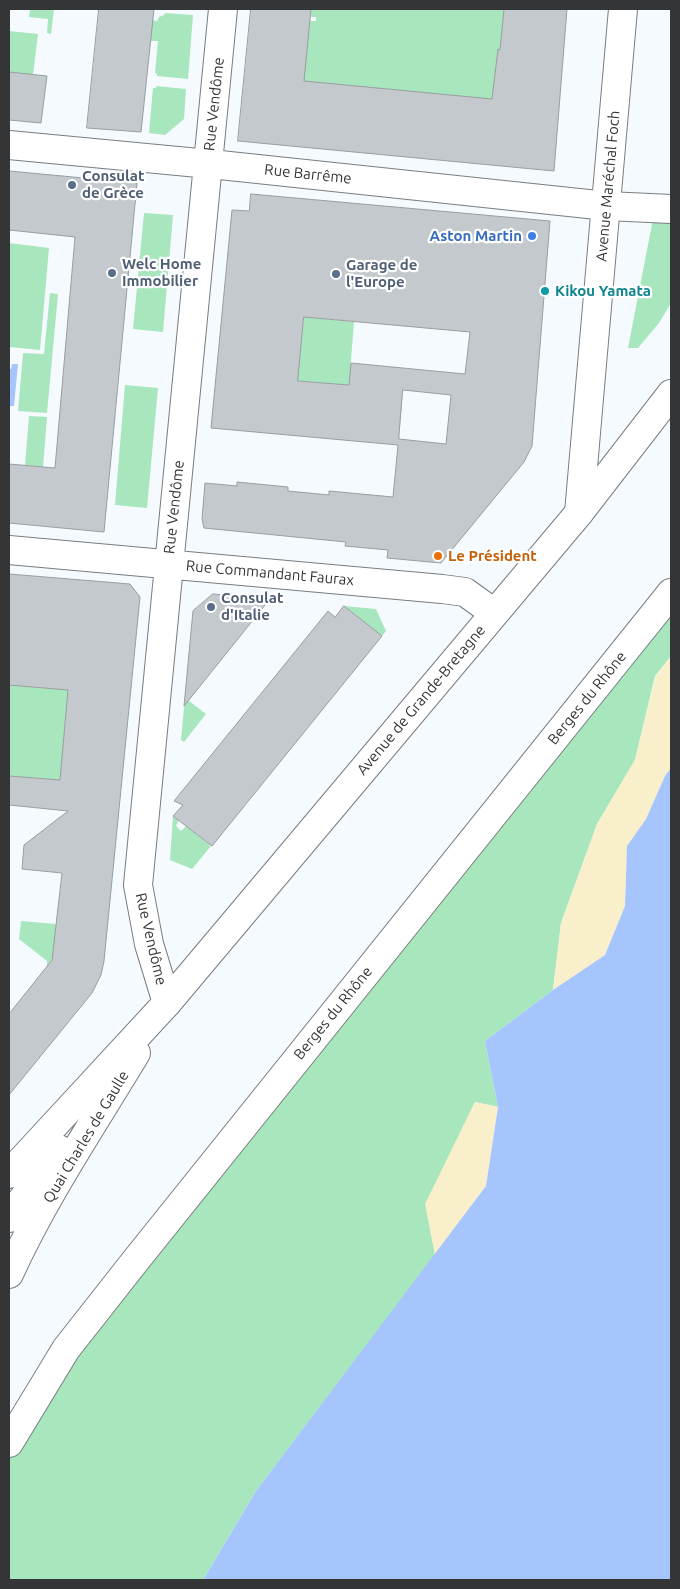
<!DOCTYPE html>
<meta charset="utf-8">
<style>
body{margin:0}
#map{position:relative;width:680px;height:1589px;overflow:hidden;background:#f4fafe;font-family:Ubuntu,sans-serif}
canvas{display:block}
.frame{position:absolute;inset:0;border:10px solid #333537;pointer-events:none}
</style>
<div id="map">
<canvas width="680" height="1589"></canvas>
<div class="frame"></div>
</div>
<script>
const g = document.querySelector('canvas').getContext('2d');
g.lineJoin = 'round';
function paint(path, color) { g.fillStyle = color; g.fill(path, 'evenodd'); }
function trace(path, color, width, dash) { g.strokeStyle = color; g.lineWidth = width; g.lineCap = dash ? 'butt' : 'round'; g.setLineDash(dash || []); g.stroke(path); }
function write(font, color, halo, rows, align = 'center') {
  g.font = font + ' Ubuntu,sans-serif'; g.lineWidth = 4.5; g.setLineDash([]); g.textBaseline = 'middle'; g.strokeStyle = halo; g.fillStyle = color; for (const [text, x, y, turn = 0] of rows) {
    g.save(); g.translate(x, y); g.rotate((+turn || 0) * Math.PI / 180); g.textAlign = isNaN(turn) ? turn : align; if (halo) g.strokeText(text, 0, 0); g.fillText(text, 0, 0); g.restore();
  }
}
const green = new Path2D(`
 M 30,9 L 54,9 L 51,34 L 47,33 L 48,19 L 29,17 Z
 M 311,9 L 504,9 L 500,50 L 498,49 L 497,62 L 501,105 L 490,99 L 311,82 L 306,89 L 293,74 L 304,73 L 310,21 L 316,21 L 316,17 L 311,17 Z
 M 165,13 L 193,15 L 188,79 L 157,76 L 157,74 L 155,73 L 158,41 L 150,41 L 152,20 L 157,21 L 159,17 L 164,15 Z
 M 9,31 L 38,34 L 33,75 L 9,72 Z
 M 156,86 L 186,89 L 184,119 L 165,135 L 149,133 L 153,88 L 156,88 Z
 M 144,213 L 173,215 L 163,332 L 133,329 Z
 M 653,219 L 671,219 L 671,303 L 659,323 L 638,348 L 628,348 Z
 M 9,243 L 49,248 L 40,350 L 9,347 Z
 M 50,293 L 58,294 L 47,413 L 18,411 L 23,353 L 44,354 Z
 M 304,317 L 354,322 L 349,385 L 278,379 L 300,359 Z
 M 125,385 L 158,388 L 147,508 L 115,505 Z
 M 29,416 L 47,417 L 43,467 L 25,465 Z
 M 671,593 L 671,656 L 655,676 L 635,760 L 597,824 L 561,923 L 553,990 L 485,1041 L 498,1107 L 475,1102 L 426,1204 L 435,1255 L 256,1491 L 203,1580 L 9,1580 L 9,1443 Z
 M 344,606 L 376,609 L 386,631 L 382,636 Z
 M 9,685 L 68,690 L 60,780 L 9,776 Z
 M 185,698 L 206,714 L 184,742 L 181,740 Z
 M 173,816 L 179,820 L 176,826 L 181,831 L 186,826 L 211,846 L 192,869 L 170,860 Z
 M 21,921 L 56,924 L 53,957 L 47,967 L 47,961 L 19,939 Z`);
const sand = new Path2D(`
 M 671,656 L 671,768 L 665,776 L 646,819 L 627,846 L 625,906 L 605,955 L 553,990 L 561,923 L 597,824 L 635,760 L 656,676 Z
 M 475,1102 L 498,1107 L 486,1186 L 435,1255 L 425,1204 Z`);
const water = new Path2D(`
 M 12,364 L 18,364 L 14,406 L 9,406 L 9,369 L 11,369 Z
 M 671,768 L 671,1580 L 203,1580 L 256,1491 L 486,1186 L 498,1107 L 485,1041 L 553,990 L 605,955 L 625,906 L 627,846 L 646,819 L 665,776 Z`);
const building = new Path2D(`
 M 99,9 L 154,9 L 141,132 L 87,128 Z
 M 251,9 L 311,9 L 304,81 L 492,99 L 498,49 L 500,50 L 504,9 L 567,9 L 554,171 L 238,141 Z
 M 9,72 L 47,76 L 41,123 L 9,120 Z
 M 9,171 L 137,183 L 104,532 L 9,523 L 9,464 L 55,468 L 75,237 L 9,230 Z
 M 251,194 L 550,221 L 532,446 L 524,462 L 441,563 L 387,558 L 388,550 L 345,546 L 346,542 L 204,528 L 202,519 L 205,483 L 237,486 L 237,482 L 288,487 L 288,491 L 329,495 L 329,491 L 393,497 L 398,445 L 211,428 L 232,210 L 249,211 ZM 304,317 L 470,332 L 465,374 L 351,363 L 349,385 L 298,381 ZM 403,390 L 451,395 L 446,444 L 399,439 Z
 M 9,574 L 130,584 L 140,597 L 104,961 L 101,975 L 92,993 L 9,1095 L 9,1014 L 52,960 L 62,873 L 22,869 L 24,845 L 68,811 L 9,805 L 9,776 L 60,780 L 68,690 L 9,685 Z
 M 213,594 L 270,599 L 184,706 L 193,611 Z
 M 344,606 L 382,636 L 212,846 L 173,816 L 183,805 L 174,801 L 328,611 L 335,617 Z`);
const street = new Path2D(`
 M 9,145 L 220,165 L 607,206 L 671,209
 M 9,550 L 442,589 L 465,592 L 494,613
 M 167,1003 L 149,944 L 138,885 L 223,9
 M 9,1443 L 66,1349 L 136,1260 L 671,593`);
const secondary = new Path2D(`
 M 579,513 L 623,9`);
const primary = new Path2D(`
 M 9,1174 L 167,1003 L 579,513 L 671,394
 M 9,1218 L 59,1149
 M 9,1274 C 44,1197 92,1126 136,1053`);
const markers = [
 [72,185,5,"#5c6f8a"],
 [532,236,5,"#3f7fe0"],
 [112,273,5,"#5c6f8a"],
 [336,274,5,"#5c6f8a"],
 [545,291,5,"#0f9aa8"],
 [438,556,5,"#e8710a"],
 [211,607,5,"#5c6f8a"]
];
const streetNames = [
 ["Rue Vendôme",214,104,-84],
 ["Rue Barrême",308,174,6],
 ["Avenue Maréchal Foch",608,186,-85],
 ["Rue Vendôme",174,507,-84],
 ["Rue Commandant Faurax",270,573,5],
 ["Berges du Rhône",587,698,-51],
 ["Avenue de Grande-Bretagne",421,700,-50],
 ["Rue Vendôme",151,939,77],
 ["Berges du Rhône",333,1013,-51],
 ["Quai Charles de Gaulle",86,1137,-59]
];
const serviceNames = [
 ["Consulat",82,176],
 ["de Grèce",82,193],
 ["Welc Home",122,264],
 ["Immobilier",122,281],
 ["Garage de",346,265],
 ["l'Europe",346,282],
 ["Consulat",221,598],
 ["d'Italie",221,615]
];
const shopNames = [
 ["Aston Martin",522,236]
];
const cultureNames = [
 ["Kikou Yamata",555,291]
];
const foodNames = [
 ["Le Président",448,556]
];
paint(green, '#a8e6bd');
paint(sand, '#f9efca');
paint(water, '#a6c5fd');
paint(building, '#c3c9cd');
trace(building, '#989da1', 1);
trace(street, '#787d81', 30);
trace(secondary, '#787d81', 30);
trace(primary, '#787d81', 30);
trace(street, '#fff', 28);
trace(secondary, '#fff', 28);
trace(primary, '#fff', 28);
for (const [x, y, r, color] of markers) { const dot = new Path2D(); dot.arc(x, y, r, 0, 2 * Math.PI); g.fillStyle = color; g.fill(dot); trace(dot, '#fff', 2); }
write('15px', '#333537', '#fff', streetNames);
write('bold 15px', '#4e5e75', '#fff', serviceNames, 'left');
write('bold 15px', '#366cbe', '#fff', shopNames, 'right');
write('bold 15px', '#0d838f', '#fff', cultureNames, 'left');
write('bold 15px', '#c56008', '#fff', foodNames, 'left');
</script>
